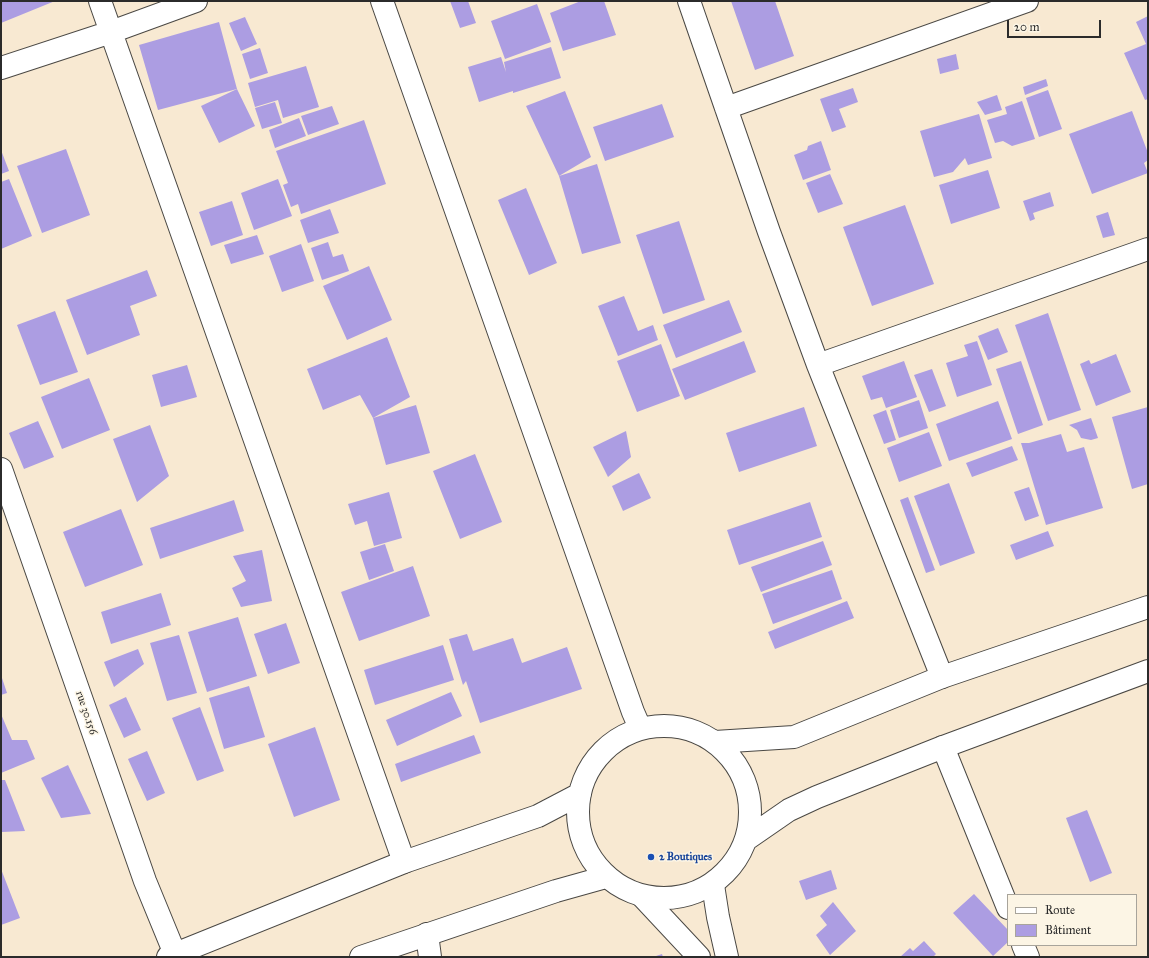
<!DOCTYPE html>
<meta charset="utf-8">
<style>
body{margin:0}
#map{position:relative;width:1149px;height:958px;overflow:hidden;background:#f8e9d2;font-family:"IM FELL Great Primer",serif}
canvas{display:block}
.frame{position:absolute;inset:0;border:2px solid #2b2b2b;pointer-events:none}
.legend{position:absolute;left:1007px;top:894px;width:130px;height:52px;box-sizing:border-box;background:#fcf5e5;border:1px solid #a8a49b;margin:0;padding:5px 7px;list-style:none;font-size:12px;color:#2b2b2b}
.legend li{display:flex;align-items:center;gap:8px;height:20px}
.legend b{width:20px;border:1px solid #a8a49b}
.scale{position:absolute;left:1007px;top:20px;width:94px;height:18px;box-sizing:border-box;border:2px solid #2b2b2b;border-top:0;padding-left:5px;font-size:12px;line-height:14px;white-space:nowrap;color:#2b2b2b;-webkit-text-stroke:3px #fcf5e5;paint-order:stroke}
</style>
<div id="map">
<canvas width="1149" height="958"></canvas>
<div class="frame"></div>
<ul class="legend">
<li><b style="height:5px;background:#fff"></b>Route</li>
<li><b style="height:11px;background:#ac9de2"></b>Bâtiment</li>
</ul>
<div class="scale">20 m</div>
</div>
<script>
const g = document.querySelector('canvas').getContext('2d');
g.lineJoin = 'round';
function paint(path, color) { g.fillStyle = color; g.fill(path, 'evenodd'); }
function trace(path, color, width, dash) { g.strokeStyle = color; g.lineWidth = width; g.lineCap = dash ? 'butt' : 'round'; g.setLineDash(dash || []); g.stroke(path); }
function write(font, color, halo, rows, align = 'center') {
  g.font = font + ' "IM FELL Great Primer",serif'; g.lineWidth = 3; g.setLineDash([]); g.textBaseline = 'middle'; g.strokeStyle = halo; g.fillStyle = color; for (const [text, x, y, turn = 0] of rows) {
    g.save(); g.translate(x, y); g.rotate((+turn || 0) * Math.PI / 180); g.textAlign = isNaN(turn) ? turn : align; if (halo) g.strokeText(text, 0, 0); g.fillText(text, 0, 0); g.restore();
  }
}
const building = new Path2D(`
 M 1,1 L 55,1 L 1,23 Z
 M 450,1 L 468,1 L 476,23 L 460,28 Z
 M 581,1 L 604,1 L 616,35 L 563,51 L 550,13 Z
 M 731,1 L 775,1 L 794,56 L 755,70 Z
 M 537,4 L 551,42 L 505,59 L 491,21 Z
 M 1148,16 L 1148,99 L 1145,100 L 1124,53 L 1146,44 L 1136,22 Z
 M 245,17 L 257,44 L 241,51 L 229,23 Z
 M 219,22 L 237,89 L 255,126 L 219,143 L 201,106 L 237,89 L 158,110 L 139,45 Z
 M 551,47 L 561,78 L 513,93 L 513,91 L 479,102 L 468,67 L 501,57 L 506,72 L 504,62 Z
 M 260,48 L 268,73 L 250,79 L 242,54 Z
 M 956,54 L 959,69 L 940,74 L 937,59 Z
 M 306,66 L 319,107 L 283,118 L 278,100 L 255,107 L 248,83 Z
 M 1046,79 L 1048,86 L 1025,95 L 1023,87 Z
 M 853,88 L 858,102 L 839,109 L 846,127 L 832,132 L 820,99 Z
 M 1048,90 L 1062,129 L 1039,137 L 1026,98 Z
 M 565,91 L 591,157 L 559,176 L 597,164 L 621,243 L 582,254 L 559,176 L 526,106 Z
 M 997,95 L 1002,110 L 985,115 L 977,102 Z
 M 1022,101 L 1035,139 L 1012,146 L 1003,141 L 995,143 L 987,120 L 1007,114 L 1005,107 Z
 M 275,102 L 282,123 L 262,129 L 255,108 Z
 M 662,104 L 674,137 L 605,161 L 593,127 Z
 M 332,106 L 339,124 L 308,135 L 301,116 Z
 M 1132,111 L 1148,153 L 1148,160 L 1144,163 L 1148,173 L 1092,194 L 1069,134 Z
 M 979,114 L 992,158 L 968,165 L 965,158 L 953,172 L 934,177 L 920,131 Z
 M 299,118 L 306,136 L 275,148 L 269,130 Z
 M 364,120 L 386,184 L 301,214 L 298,204 L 291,207 L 283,185 L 288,183 L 276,151 Z
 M 821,141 L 831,170 L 803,180 L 794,155 L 807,150 L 808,146 Z
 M 66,149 L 90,215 L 42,233 L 17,166 Z
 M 1,150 L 9,171 L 1,174 Z
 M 988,170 L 1000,208 L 951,224 L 939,185 Z
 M 830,174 L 843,204 L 818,213 L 806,183 Z
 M 9,179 L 32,236 L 1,249 L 1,182 Z
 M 278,179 L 292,216 L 254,230 L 241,193 Z
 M 526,188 L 557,263 L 529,275 L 498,200 Z
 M 1050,192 L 1054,206 L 1033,213 L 1035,219 L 1030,221 L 1023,201 Z
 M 232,201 L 243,235 L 211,246 L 199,212 Z
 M 905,205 L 934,284 L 872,306 L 843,227 Z
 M 330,209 L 339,233 L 308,243 L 300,220 Z
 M 1108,212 L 1115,235 L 1103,238 L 1096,216 Z
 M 679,221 L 705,300 L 663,314 L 636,235 Z
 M 257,235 L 264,254 L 231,264 L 224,245 Z
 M 328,242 L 333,257 L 343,254 L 349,271 L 322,280 L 311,248 Z
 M 301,244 L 314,281 L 282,292 L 269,256 Z
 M 369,266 L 392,320 L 347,340 L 323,286 Z
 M 147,270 L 157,296 L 130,306 L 140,335 L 87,355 L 66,300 Z
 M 624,296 L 638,331 L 653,325 L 658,340 L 618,356 L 598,306 Z
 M 729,300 L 742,332 L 676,358 L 663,325 Z
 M 55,311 L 78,372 L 40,385 L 17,325 Z
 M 1048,313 L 1081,410 L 1048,421 L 1015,325 Z
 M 998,328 L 1008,352 L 988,360 L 978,336 Z
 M 387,337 L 410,397 L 373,418 L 360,395 L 323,410 L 307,369 Z
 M 744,341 L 756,372 L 685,400 L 672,369 Z
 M 977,341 L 992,385 L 957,397 L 946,363 L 968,356 L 964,345 Z
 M 661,344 L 680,396 L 637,412 L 617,361 Z
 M 1116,354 L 1131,392 L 1096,406 L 1080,364 L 1089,360 L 1091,364 Z
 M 904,361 L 917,397 L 886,408 L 882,397 L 871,400 L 862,376 Z
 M 1021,361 L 1043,425 L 1018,434 L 996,369 Z
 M 187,365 L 197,397 L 161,407 L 152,375 Z
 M 932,369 L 946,406 L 929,412 L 914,375 Z
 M 89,378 L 110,430 L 62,449 L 41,397 Z
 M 919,400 L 928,428 L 899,438 L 890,410 Z
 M 998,401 L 1012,439 L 949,461 L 936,424 Z
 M 416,405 L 430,453 L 386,465 L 373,418 Z
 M 804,407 L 817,446 L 739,472 L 726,433 Z
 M 1148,407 L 1148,484 L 1132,489 L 1112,417 Z
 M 886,410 L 896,440 L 884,444 L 873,415 Z
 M 1091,418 L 1098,438 L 1091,440 L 1081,438 L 1077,430 L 1069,425 Z
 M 38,421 L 54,457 L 24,469 L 9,433 Z
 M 150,425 L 169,476 L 137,502 L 113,439 Z
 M 626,431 L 631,457 L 608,477 L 593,447 Z
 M 929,432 L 942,466 L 899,482 L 887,448 Z
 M 1061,434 L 1067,452 L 1084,447 L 1103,508 L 1046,525 L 1021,443 L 1029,443 Z
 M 1012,446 L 1018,460 L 972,477 L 966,463 Z
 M 475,454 L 502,522 L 460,539 L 433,471 Z
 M 639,473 L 651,498 L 623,511 L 612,486 Z
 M 949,483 L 975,553 L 940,566 L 914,496 Z
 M 1029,487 L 1039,516 L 1025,521 L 1014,492 Z
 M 389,492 L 402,538 L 374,546 L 367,521 L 355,525 L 348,504 Z
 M 908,497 L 935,570 L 926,573 L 900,500 Z
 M 234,500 L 244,531 L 160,559 L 150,528 Z
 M 810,502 L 822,537 L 739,565 L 727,530 Z
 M 121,509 L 143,565 L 85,587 L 63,532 Z
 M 1048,531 L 1054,546 L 1016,560 L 1010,545 Z
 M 823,541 L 832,565 L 761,592 L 751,567 Z
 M 385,544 L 394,571 L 369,580 L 360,552 Z
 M 262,550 L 272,601 L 241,607 L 232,588 L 246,581 L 233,556 Z
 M 413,566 L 430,616 L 359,641 L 341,592 Z
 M 832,570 L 842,599 L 773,624 L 762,594 Z
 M 161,593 L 171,625 L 111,644 L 101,612 Z
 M 847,601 L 854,618 L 775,649 L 768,632 Z
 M 238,617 L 257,676 L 207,692 L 188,632 Z
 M 286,623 L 300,663 L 268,674 L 254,634 Z
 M 467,634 L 473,651 L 513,638 L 522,663 L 567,647 L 582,689 L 480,723 L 466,681 L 463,685 L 449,639 Z
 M 179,635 L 197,693 L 167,701 L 150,643 Z
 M 443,645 L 454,680 L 375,705 L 364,670 Z
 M 138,649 L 144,664 L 114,687 L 104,662 Z
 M 1,675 L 7,693 L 1,695 Z
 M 249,686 L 265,737 L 224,749 L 209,698 Z
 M 451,692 L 462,716 L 397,746 L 386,720 Z
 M 126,697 L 141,730 L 124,738 L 109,705 Z
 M 200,707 L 224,771 L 197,781 L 172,718 Z
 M 1,714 L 12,740 L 27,740 L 35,759 L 1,773 Z
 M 315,727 L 340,800 L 294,817 L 268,744 Z
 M 474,735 L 481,753 L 401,782 L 395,764 Z
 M 147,751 L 165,793 L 147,801 L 128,759 Z
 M 68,765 L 91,814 L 61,818 L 41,778 Z
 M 1,780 L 5,780 L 25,831 L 2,832 L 1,830 Z
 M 1087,810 L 1112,873 L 1090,882 L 1066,818 Z
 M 1,869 L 20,918 L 1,925 Z
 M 831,870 L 837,889 L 806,900 L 799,881 Z
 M 974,894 L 1008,930 L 1008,942 L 993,956 L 953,913 Z
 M 833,902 L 856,931 L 830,955 L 816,935 L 827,925 L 820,916 Z
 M 924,941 L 936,954 L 933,957 L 900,957 L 910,948 L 913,951 Z
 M 662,954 L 663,957 L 653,957 Z`);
const minor = new Path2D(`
 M 100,1 L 404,862
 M 382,1 L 633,712 L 640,728
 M 689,1 L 769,232 L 818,365 L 942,677
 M 1,68 L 111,32 L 196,1
 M 726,108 L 1027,1
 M 818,365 L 1148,249
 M 1,469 L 145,881 L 175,954
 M 943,747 L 1008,908
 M 713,885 L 718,917 L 727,957
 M 642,896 L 699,957
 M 427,934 L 430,957
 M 1023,945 L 1028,957`);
const major = new Path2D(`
 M578 812a86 86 0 1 1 172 0a86 86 0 1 1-172 0Z
 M 715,742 L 794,737 L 942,677 L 1148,607
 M 747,839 L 789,810 L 817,797 L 943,747 L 1148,671
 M 168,957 L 404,862 L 538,816 L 580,794
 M 361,957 L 556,891 L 606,877`);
const markers = [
 [651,857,4,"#1a4fb4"]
];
const streetNames = [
 ["rue 30.156",86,713,71]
];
const transitNames = [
 ["2 Boutiques",659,857]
];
paint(building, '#ac9de2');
trace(minor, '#4a4844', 24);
trace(major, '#4a4844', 24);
trace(minor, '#fff', 22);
trace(major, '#fff', 22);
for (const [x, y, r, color] of markers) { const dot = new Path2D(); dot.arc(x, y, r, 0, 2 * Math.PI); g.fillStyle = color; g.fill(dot); trace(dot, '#fcf5e5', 1.5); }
write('11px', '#2b2b2b', '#fcf5e5', streetNames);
write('bold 11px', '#164399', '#fcf5e5', transitNames, 'left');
</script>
